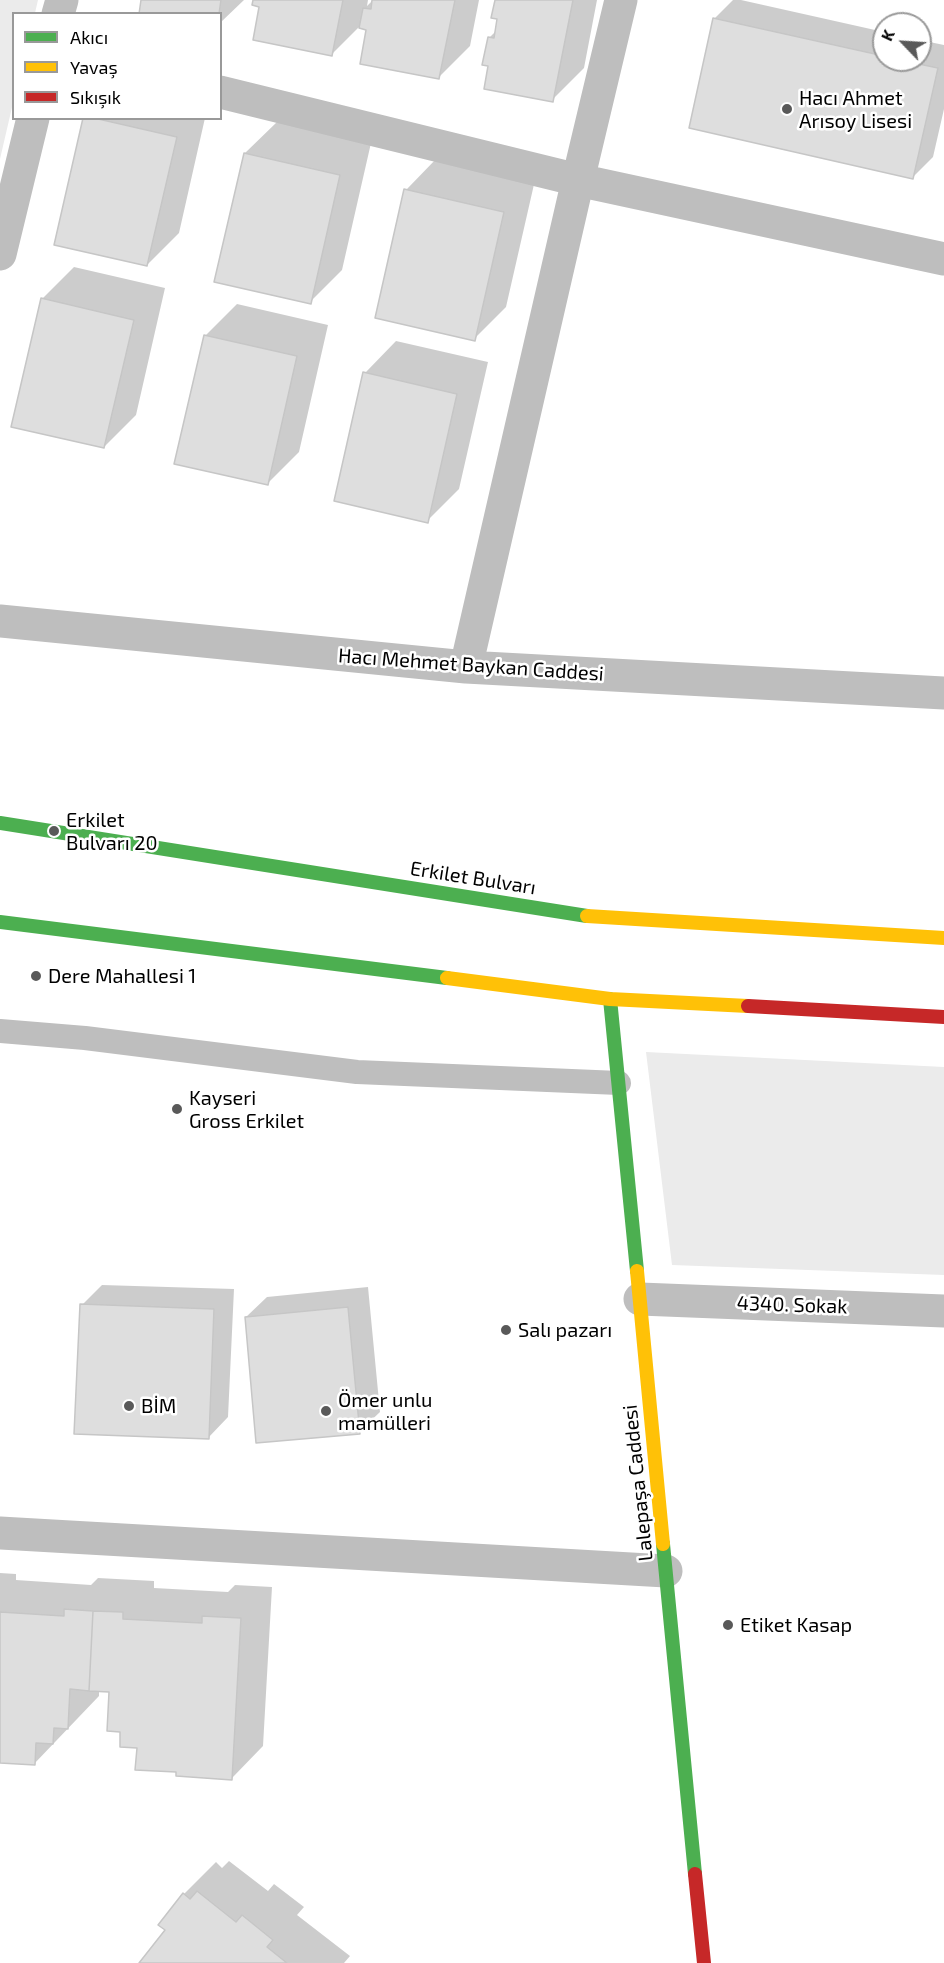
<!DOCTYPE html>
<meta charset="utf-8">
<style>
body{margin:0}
#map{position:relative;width:944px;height:1963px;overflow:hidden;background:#fff;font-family:"Exo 2",sans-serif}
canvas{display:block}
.legend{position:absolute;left:12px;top:12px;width:210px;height:108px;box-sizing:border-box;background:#fff;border:2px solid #999;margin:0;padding:8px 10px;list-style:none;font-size:18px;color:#000}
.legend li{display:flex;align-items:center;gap:12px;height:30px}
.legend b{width:30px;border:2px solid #999}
.north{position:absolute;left:872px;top:12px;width:60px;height:60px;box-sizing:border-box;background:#fff;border:2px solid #999;border-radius:50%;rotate:295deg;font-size:16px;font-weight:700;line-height:24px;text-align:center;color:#000}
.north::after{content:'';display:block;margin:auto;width:21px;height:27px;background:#595959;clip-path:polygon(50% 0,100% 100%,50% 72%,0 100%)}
</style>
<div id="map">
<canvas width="944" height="1963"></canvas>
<ul class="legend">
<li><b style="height:8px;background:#4caf50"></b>Akıcı</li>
<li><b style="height:8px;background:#ffc107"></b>Yavaş</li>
<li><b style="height:8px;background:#c62828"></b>Sıkışık</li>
</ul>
<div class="north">K</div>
</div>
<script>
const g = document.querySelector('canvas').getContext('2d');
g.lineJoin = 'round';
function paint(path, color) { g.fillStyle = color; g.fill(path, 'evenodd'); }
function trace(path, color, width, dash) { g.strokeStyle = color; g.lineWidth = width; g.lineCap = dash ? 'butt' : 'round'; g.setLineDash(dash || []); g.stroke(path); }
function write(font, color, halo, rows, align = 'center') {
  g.font = font + ' "Exo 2",sans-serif'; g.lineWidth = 5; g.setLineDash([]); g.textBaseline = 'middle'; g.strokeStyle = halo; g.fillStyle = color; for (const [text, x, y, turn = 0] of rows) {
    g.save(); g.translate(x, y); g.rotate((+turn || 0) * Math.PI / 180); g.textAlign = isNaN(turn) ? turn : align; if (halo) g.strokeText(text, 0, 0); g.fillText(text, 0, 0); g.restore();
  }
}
const green = new Path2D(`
 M 0,0 L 38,0 L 35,13 L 14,14 L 13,103 L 0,159 Z
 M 646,1052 L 944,1067 L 944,1275 L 672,1265 Z`);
const shadow = new Path2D(`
 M 143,0 L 244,0 L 220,23 L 220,14 L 140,14 Z
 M 255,0 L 368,0 L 367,6 L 373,0 L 479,0 L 470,46 L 438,78 L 368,29 L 359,27 L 332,54 Z
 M 496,0 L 597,0 L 584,68 L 552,100 L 490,65 L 489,38 L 497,30 L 499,18 Z
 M 733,0 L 741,0 L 884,32 L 884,60 L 920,60 L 920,40 L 944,45 L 944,109 L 933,157 L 913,177 L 714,19 Z
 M 84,118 L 205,118 L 179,233 L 147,265 Z
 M 277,122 L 371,143 L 342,270 L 310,302 L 245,153 Z
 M 437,158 L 535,180 L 506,307 L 474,339 L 406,190 Z
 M 74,267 L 165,288 L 136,415 L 104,447 L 42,299 Z
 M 237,304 L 328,325 L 299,452 L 268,483 L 205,336 Z
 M 396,341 L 488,362 L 459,489 L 427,521 L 365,373 Z
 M 102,1285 L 234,1289 L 228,1417 L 208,1438 L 82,1305 Z
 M 368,1287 L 380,1412 L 359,1432 L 246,1317 L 267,1297 Z
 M 0,1573 L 16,1574 L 16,1580 L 91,1585 L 98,1578 L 154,1581 L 154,1588 L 228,1592 L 235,1585 L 272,1587 L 263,1746 L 232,1778 L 178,1771 L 138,1747 L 122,1730 L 110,1690 L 99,1690 L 99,1696 L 34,1764 L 0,1761 Z
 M 229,1861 L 268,1891 L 274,1884 L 304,1907 L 297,1915 L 350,1956 L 344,1963 L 141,1963 L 167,1930 L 160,1925 L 184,1894 L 216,1862 L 222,1868 Z`);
const building = new Path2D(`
 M 141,0 L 221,0 L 219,14 L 139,14 Z
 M 253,0 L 343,0 L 332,56 L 253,40 L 259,7 L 252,5 Z
 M 372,0 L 455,0 L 439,79 L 360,64 L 366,30 L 359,28 L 363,8 L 371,9 Z
 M 495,0 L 573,0 L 553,102 L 484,89 L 488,66 L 482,65 L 488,37 L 494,38 L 497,19 L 491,18 Z
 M 713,18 L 884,56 L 884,60 L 900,60 L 938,68 L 913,179 L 689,128 Z
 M 83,118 L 94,118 L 177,137 L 147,266 L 54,245 Z
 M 244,153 L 340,175 L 311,304 L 214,282 Z
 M 404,189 L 504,212 L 475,341 L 375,318 Z
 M 41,298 L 134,320 L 104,448 L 11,427 Z
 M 204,335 L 297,356 L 268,485 L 174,464 Z
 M 363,372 L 457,394 L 428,523 L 334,501 Z
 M 80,1304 L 214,1309 L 209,1439 L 74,1434 Z
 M 348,1307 L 360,1434 L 256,1443 L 245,1317 Z
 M 64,1609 L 93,1611 L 89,1691 L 70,1689 L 68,1729 L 54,1728 L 53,1744 L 36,1743 L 35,1765 L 0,1763 L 0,1612 L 64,1616 Z
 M 93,1611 L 123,1612 L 123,1619 L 202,1623 L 202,1616 L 241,1618 L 232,1780 L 176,1776 L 176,1772 L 135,1770 L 137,1748 L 120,1747 L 120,1732 L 107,1731 L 109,1692 L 89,1691 Z
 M 197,1891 L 236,1922 L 242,1915 L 273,1940 L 267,1947 L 287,1963 L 139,1963 L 165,1930 L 158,1925 L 183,1893 L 190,1899 Z`);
const lane = new Path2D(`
 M 0,1031 L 85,1038 L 357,1072 L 619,1083`);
const street = new Path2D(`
 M 58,14 L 62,0
 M 220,92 L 578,180 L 944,259
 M 0,254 L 33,118
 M 0,621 L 466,667 L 944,693
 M 466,667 L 578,180 L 621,0
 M 640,1299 L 944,1311
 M 0,1533 L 666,1571`);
const fast = new Path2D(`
 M 0,823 L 587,916
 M 0,922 L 447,978
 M 610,999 L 637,1271
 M 663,1544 L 695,1874`);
const slow = new Path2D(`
 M 587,916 L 944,938
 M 447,978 L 610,999 L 748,1006
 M 637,1271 L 663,1544`);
const jam = new Path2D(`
 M 748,1006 L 944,1017
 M 695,1874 L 704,1963`);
const markers = [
 [787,109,6,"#595959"],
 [54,831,6,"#595959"],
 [36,976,6,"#595959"],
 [177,1109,6,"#595959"],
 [506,1330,6,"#595959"],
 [129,1406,6,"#595959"],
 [326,1411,6,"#595959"],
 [728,1625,6,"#595959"]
];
const poiNames = [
 ["Hacı Ahmet",799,98],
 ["Arısoy Lisesi",799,121],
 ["Erkilet",66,820],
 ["Bulvarı 20",66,843],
 ["Dere Mahallesi 1",48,976],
 ["Kayseri",189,1098],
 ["Gross Erkilet",189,1121],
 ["Salı pazarı",518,1330],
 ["Ömer unlu",338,1400],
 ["mamülleri",338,1423],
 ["BİM",141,1406],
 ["Etiket Kasap",740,1625]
];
const streetNames = [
 ["Hacı Mehmet Baykan Caddesi",471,665,4],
 ["Erkilet Bulvarı",473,878,9],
 ["4340. Sokak",792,1305,2],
 ["Lalepaşa Caddesi",638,1483,-96]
];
paint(green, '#ebebeb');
paint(shadow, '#0003');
paint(building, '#dedede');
trace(building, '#c6c6c6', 1.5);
trace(lane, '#bebebe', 24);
trace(street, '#bebebe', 33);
trace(fast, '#4caf50', 14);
trace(slow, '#ffc107', 14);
trace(jam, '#c62828', 14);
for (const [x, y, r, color] of markers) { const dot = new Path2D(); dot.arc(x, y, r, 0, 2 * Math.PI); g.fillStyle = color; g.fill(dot); trace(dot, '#fff', 2); }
write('20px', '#000', '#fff', poiNames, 'left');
write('20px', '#000', '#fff', streetNames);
</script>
